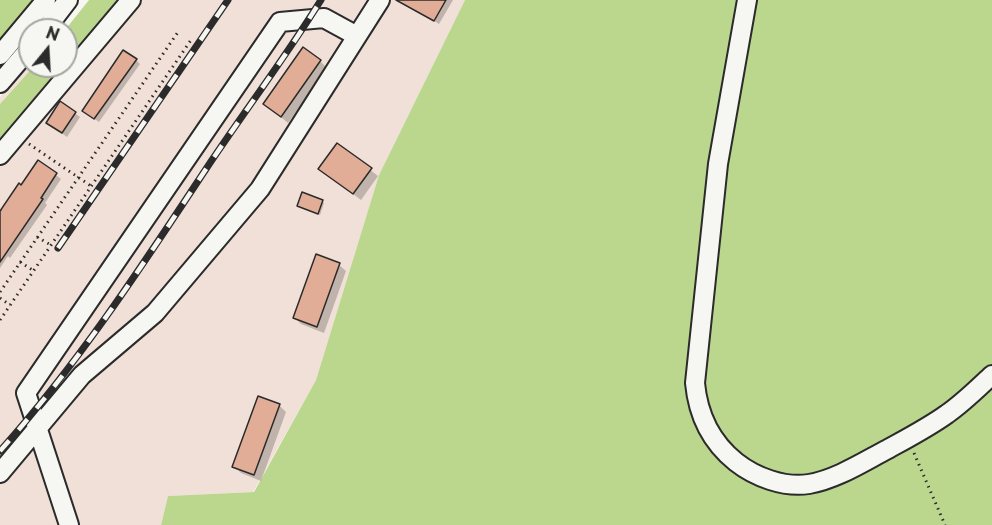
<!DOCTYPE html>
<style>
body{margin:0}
#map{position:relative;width:992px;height:525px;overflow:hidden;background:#f6f6f2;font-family:"Playpen Sans",sans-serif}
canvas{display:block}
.north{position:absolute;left:18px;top:18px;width:60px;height:60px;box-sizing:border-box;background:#f6f6f2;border:2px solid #a5a5a2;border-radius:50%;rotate:18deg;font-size:16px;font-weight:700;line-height:24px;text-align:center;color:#2b2b2b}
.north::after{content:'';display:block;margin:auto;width:21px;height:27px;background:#2b2b2b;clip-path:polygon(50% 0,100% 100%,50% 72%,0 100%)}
</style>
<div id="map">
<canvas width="992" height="525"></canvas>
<div class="north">N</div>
</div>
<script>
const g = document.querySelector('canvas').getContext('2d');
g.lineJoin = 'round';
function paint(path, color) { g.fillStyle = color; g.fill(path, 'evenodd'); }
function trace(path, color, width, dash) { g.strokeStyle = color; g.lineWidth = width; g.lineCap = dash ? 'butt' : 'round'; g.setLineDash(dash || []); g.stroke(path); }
const built = new Path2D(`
 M 127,0 L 465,0 L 379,175 L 316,380 L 253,492 L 168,496 L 161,525 L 0,525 L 0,140 Z
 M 30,62 L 30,66 L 34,66 L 0,104 L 0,97 Z`);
const green = new Path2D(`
 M 0,0 L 34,0 L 0,41 Z
 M 89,0 L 127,0 L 0,140 L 0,104 L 34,66 L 66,66 L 65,30 Z
 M 465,0 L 992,0 L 992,525 L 161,525 L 168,496 L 254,492 L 316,380 L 379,175 Z`);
const shadow = new Path2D(`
 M 416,0 L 453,0 L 439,24 L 412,7 Z
 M 136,60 L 140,64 L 99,122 L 89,115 Z
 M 320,61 L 327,68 L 288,123 L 265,104 Z
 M 61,103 L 80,117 L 67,137 L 48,123 Z
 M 338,145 L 378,176 L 361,200 L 320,169 Z
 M 39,162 L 61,179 L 45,203 L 47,205 L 10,258 L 8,256 L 0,268 L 0,214 Z
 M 322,201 L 324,203 L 320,215 L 299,205 Z
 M 317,256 L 339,265 L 346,271 L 324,333 L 301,324 L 294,317 Z
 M 279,405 L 286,412 L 261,481 L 241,473 L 234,466 Z`);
const building = new Path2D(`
 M 396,0 L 446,0 L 434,21 Z
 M 303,47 L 321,60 L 281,117 L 263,104 Z
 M 123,50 L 137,59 L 94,119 L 82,111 Z
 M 60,101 L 76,112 L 62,133 L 46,123 Z
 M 337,143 L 372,168 L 353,194 L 318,169 Z
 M 38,160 L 57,173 L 41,198 L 43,199 L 0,262 L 0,211 L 19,183 L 21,185 Z
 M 302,192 L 323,200 L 318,214 L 297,206 Z
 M 316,254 L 340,263 L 317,327 L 293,318 Z
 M 258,396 L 280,404 L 254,475 L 232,467 Z`);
const path = new Path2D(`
 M 29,144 L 91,186
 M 0,210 L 0,211
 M 37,237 L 51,245
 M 20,262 L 34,271
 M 0,292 L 178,32
 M 0,298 L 10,305
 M 0,320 L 191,40
 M 914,453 L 945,525`);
const minor = new Path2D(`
 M 747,0 L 718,164 L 695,383 C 698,415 711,442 736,462 C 755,477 784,488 809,484 C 837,479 863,462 888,449 C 908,438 929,427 947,414 C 963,403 978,388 992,375
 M 45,30 L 68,0
 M 0,55 L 46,0
 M 0,83 L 30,48
 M 0,155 L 131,0
 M 0,473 L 82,375 L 155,313 L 260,189 L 380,0
 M 69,525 L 26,393 L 280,22 L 324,18 L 357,36`);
const rail = new Path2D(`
 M 58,248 L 228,0
 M 0,451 C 78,364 142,266 206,169 C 244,112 285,58 321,0`);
paint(built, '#f0e0d7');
paint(green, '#bbd78e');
paint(shadow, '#0003');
paint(building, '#e2ad97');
trace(building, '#2b2b2b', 1.5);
trace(minor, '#2b2b2b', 22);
trace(path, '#2b2b2b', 3, [1.5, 4.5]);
trace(minor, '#f6f6f2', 18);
trace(rail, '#2b2b2b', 7);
trace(rail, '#f6f6f2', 4.5, [14]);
</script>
